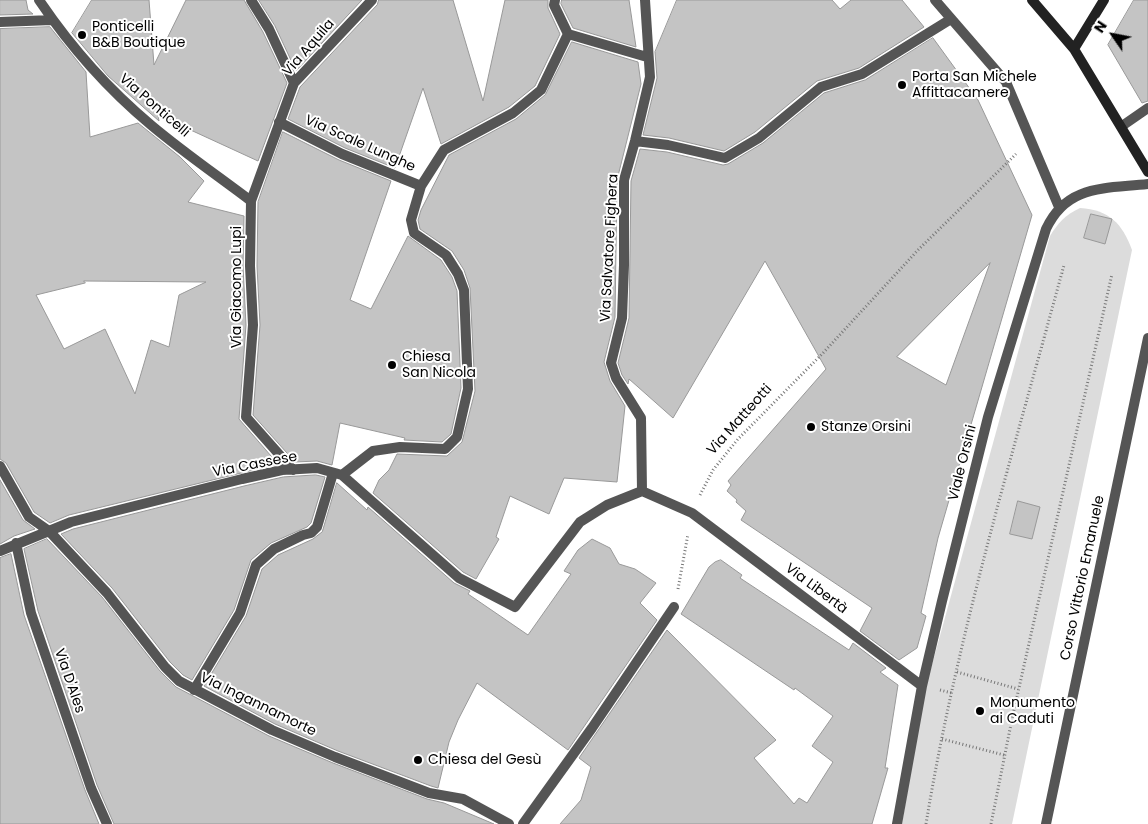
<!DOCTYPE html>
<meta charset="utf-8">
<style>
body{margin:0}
#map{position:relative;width:1148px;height:824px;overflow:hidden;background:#fff;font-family:Poppins,sans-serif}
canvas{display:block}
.north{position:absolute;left:1088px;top:10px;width:50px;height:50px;-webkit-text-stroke:4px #fff;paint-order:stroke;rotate:303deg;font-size:14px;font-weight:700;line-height:20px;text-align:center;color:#000}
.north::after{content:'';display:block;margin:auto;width:18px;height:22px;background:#000;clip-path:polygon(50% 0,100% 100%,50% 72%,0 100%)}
</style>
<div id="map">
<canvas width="1148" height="824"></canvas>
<div class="north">N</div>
</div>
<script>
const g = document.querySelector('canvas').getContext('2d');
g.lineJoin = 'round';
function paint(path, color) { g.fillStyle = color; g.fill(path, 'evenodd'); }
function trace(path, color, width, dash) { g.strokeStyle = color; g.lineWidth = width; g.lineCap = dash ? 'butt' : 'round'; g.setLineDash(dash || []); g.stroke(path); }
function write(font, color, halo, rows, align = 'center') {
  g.font = font + ' Poppins,sans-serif'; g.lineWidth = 4; g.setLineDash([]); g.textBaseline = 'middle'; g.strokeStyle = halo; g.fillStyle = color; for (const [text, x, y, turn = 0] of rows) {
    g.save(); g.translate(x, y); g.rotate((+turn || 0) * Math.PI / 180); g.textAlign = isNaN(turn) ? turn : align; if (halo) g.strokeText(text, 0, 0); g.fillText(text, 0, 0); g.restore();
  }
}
const green = new Path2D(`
 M 1080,208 C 1109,210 1122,223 1132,250 L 1012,824 L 902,824 L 922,701 L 1050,236 C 1058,223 1065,215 1080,208 Z`);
const building = new Path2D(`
 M 0,0 L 26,0 L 28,10 L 33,14 L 0,15 Z
 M 92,0 L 149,0 L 154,65 L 186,0 L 244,0 L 263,32 L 287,83 L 258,161 L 158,115 L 159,121 L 108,76 L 72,33 Z
 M 259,0 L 362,0 L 296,71 L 275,26 Z
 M 379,0 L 453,0 L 483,101 L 505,0 L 548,0 L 548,8 L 560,34 L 535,86 L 509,107 L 441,144 L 423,88 L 395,168 L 345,148 L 288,119 L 300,87 L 377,5 Z
 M 562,0 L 629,0 L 636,47 L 573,28 L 561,4 Z
 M 677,0 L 832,0 L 840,9 L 851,0 L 902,0 L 924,27 L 859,68 L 817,81 L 755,132 L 724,151 L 669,138 L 643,135 L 657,78 L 655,52 Z
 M 1134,0 L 1148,0 L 1148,101 L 1142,103 L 1108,45 Z
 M 50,27 L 86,72 L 90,137 L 138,123 L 180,157 L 204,181 L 188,202 L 244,216 L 243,266 L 246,325 L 239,419 L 278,464 L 69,515 L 50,523 L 34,512 L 6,463 L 0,459 L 0,29 ZM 84,281 L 206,282 L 179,295 L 169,347 L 151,340 L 135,394 L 105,329 L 64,349 L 36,295 L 85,283 Z
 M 933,38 L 978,100 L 1032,215 L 938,538 L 921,613 L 926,616 L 917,648 L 899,660 L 860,631 L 872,608 L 741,520 L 746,511 L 736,502 L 737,500 L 727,491 L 731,485 L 728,481 L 826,369 L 765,261 L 673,418 L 629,379 L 628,384 L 622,375 L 618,363 L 629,318 L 631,181 L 640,149 L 667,152 L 723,165 L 728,164 L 763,143 L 824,93 L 865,80 ZM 990,263 L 946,385 L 897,357 Z
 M 572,42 L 638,62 L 641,84 L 617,180 L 615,317 L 604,362 L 610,381 L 625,406 L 617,482 L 564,478 L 549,514 L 510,496 L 496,537 L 499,539 L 476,579 L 463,572 L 373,493 L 379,480 L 389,470 L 397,454 L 447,456 L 462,442 L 475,391 L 470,288 L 464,270 L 452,251 L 420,229 L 418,220 L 421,210 L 449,155 L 516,119 L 545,95 Z
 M 283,132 L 339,160 L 391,181 L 350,300 L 371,309 L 408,236 L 441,260 L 452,277 L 457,291 L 461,388 L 451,434 L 442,442 L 404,440 L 405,438 L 340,423 L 332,465 L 317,461 L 295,462 L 253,415 L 260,325 L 257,266 L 258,202 Z
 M 1091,214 L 1112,219 L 1105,244 L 1084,238 Z
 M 316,475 L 325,477 L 311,523 L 307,527 L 271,543 L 251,560 L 234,610 L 192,680 L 183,675 L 170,662 L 112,588 L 61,534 L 73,529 L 244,486 L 283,477 Z
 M 0,480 L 23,520 L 35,529 L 14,536 L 0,544 Z
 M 337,483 L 367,510 L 368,507 L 454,583 L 470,591 L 468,594 L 528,635 L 571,574 L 564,571 L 578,550 L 592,539 L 610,548 L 619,564 L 635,569 L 656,583 L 640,603 L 657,620 L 568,750 L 477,683 L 458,720 L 449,742 L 438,788 L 431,786 L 338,751 L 275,724 L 204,686 L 246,616 L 262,569 L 278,555 L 313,539 L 322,532 Z
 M 1018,501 L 1040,507 L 1032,539 L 1010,534 Z
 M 47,539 L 102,597 L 160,671 L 176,687 L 269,736 L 333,763 L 427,799 L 444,803 L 494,824 L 114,824 L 97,785 L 38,611 L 24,549 Z
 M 11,554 L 24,615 L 85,790 L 99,824 L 0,824 L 0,558 Z
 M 721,560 L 742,575 L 740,578 L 849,650 L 853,643 L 886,668 L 880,672 L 898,685 L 885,768 L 888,768 L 872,824 L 560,824 L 581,800 L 591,767 L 579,758 L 667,630 L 776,740 L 754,758 L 794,804 L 799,798 L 807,803 L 833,762 L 812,746 L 833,716 L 795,688 L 794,690 L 681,614 L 709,567 L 715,562 Z`);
const path = new Path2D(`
 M 700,495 L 713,470 L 738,439 L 823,353 L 918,250 L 1016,154
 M 678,589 L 688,534
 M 957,672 L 1018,689
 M 940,690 L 952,693
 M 942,739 L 1004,755
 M 926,824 C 957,635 1014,450 1064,265
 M 991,824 L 1012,719 L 1112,274`);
const street = new Path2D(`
 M 39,0 C 70,46 108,89 151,125 C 183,152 218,176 251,201
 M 251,0 L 269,29 L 294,83
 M 935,0 L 1006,82 L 1059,207
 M 0,22 L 52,20
 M 568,34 L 647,57
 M 279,122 L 342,154 L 421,186
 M 1122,126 L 1148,108
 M 635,141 L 668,145 L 725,158 L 759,138 L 821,87 L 862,74 L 951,19
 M 0,466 L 29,517 L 49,531 L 107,593 L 165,667 L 179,681 L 272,730 L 335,757 L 429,793 L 463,799 L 509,824
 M 293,470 L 246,417 L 253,325 L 250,266 L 251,201 L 294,83 L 372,0
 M 342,475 L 373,451 L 400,447 L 445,449 L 457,437 L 468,389 L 464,290 L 458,274 L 446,255 L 414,233 L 411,220 L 421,186 L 444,150 L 513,113 L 541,90 L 568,34 L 554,5 L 555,0
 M 642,491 L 641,418 L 616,378 L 611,363 L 622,318 L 624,265 L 624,180 L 635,141 L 650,77 L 645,0
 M 16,543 L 31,613 L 91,788 L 107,824
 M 0,551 L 71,522 L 242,479 L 282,470 L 317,468 L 342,475 L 459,578 L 515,607 L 580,522 L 607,505 L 642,491 L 692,513 L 922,686
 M 194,690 L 240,613 L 256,565 L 274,549 L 303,535 L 311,533 L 317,527 L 333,473
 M 523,824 L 592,728 L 674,607
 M 897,824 L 922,686 L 942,601 L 988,417 L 1046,229 C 1067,184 1105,189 1148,184
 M 1046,824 L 1148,338`);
const secondary = new Path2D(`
 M 1032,0 L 1074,49 L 1148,172
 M 1074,49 L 1104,0`);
const markers = [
 [82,35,5,"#000"],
 [902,85,5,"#000"],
 [392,365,5,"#000"],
 [811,427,5,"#000"],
 [980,711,5,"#000"],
 [418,760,5,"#000"]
];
const poiNames = [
 ["Ponticelli",92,27],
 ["B&B Boutique",92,43],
 ["Porta San Michele",912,77],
 ["Affittacamere",912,93],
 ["Chiesa",402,357],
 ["San Nicola",402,373],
 ["Stanze Orsini",821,427],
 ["Monumento",990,703],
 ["ai Caduti",990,719],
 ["Chiesa del Gesù",428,760]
];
const streetNames = [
 ["Via Aquila",309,48,-49],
 ["Via Ponticelli",154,106,41],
 ["Via Scale Lunghe",360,144,24],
 ["Via Salvatore Fighera",610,248,-87],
 ["Vía Giacomo Lupi",237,287,-90],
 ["Via Matteotti",740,420,-48],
 ["Viale Orsini",963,463,-76],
 ["Via Cassese",255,465,-11],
 ["Corso Vittorio Emanuele",1083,578,-78],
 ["Via Libertà",816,589,37],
 ["Via D'Ales",69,681,71],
 ["Via Ingannamorte",258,705,26]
];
paint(green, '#dcdcdc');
paint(building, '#c4c4c4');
trace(building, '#999', 1);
trace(path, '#777', 3, [1, 2.5]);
trace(street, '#555', 10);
trace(secondary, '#222', 10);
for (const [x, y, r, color] of markers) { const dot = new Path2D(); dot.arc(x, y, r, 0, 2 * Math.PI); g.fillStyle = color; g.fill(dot); trace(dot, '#fff', 2); }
write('14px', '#000', '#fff', poiNames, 'left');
write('14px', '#000', '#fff', streetNames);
</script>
